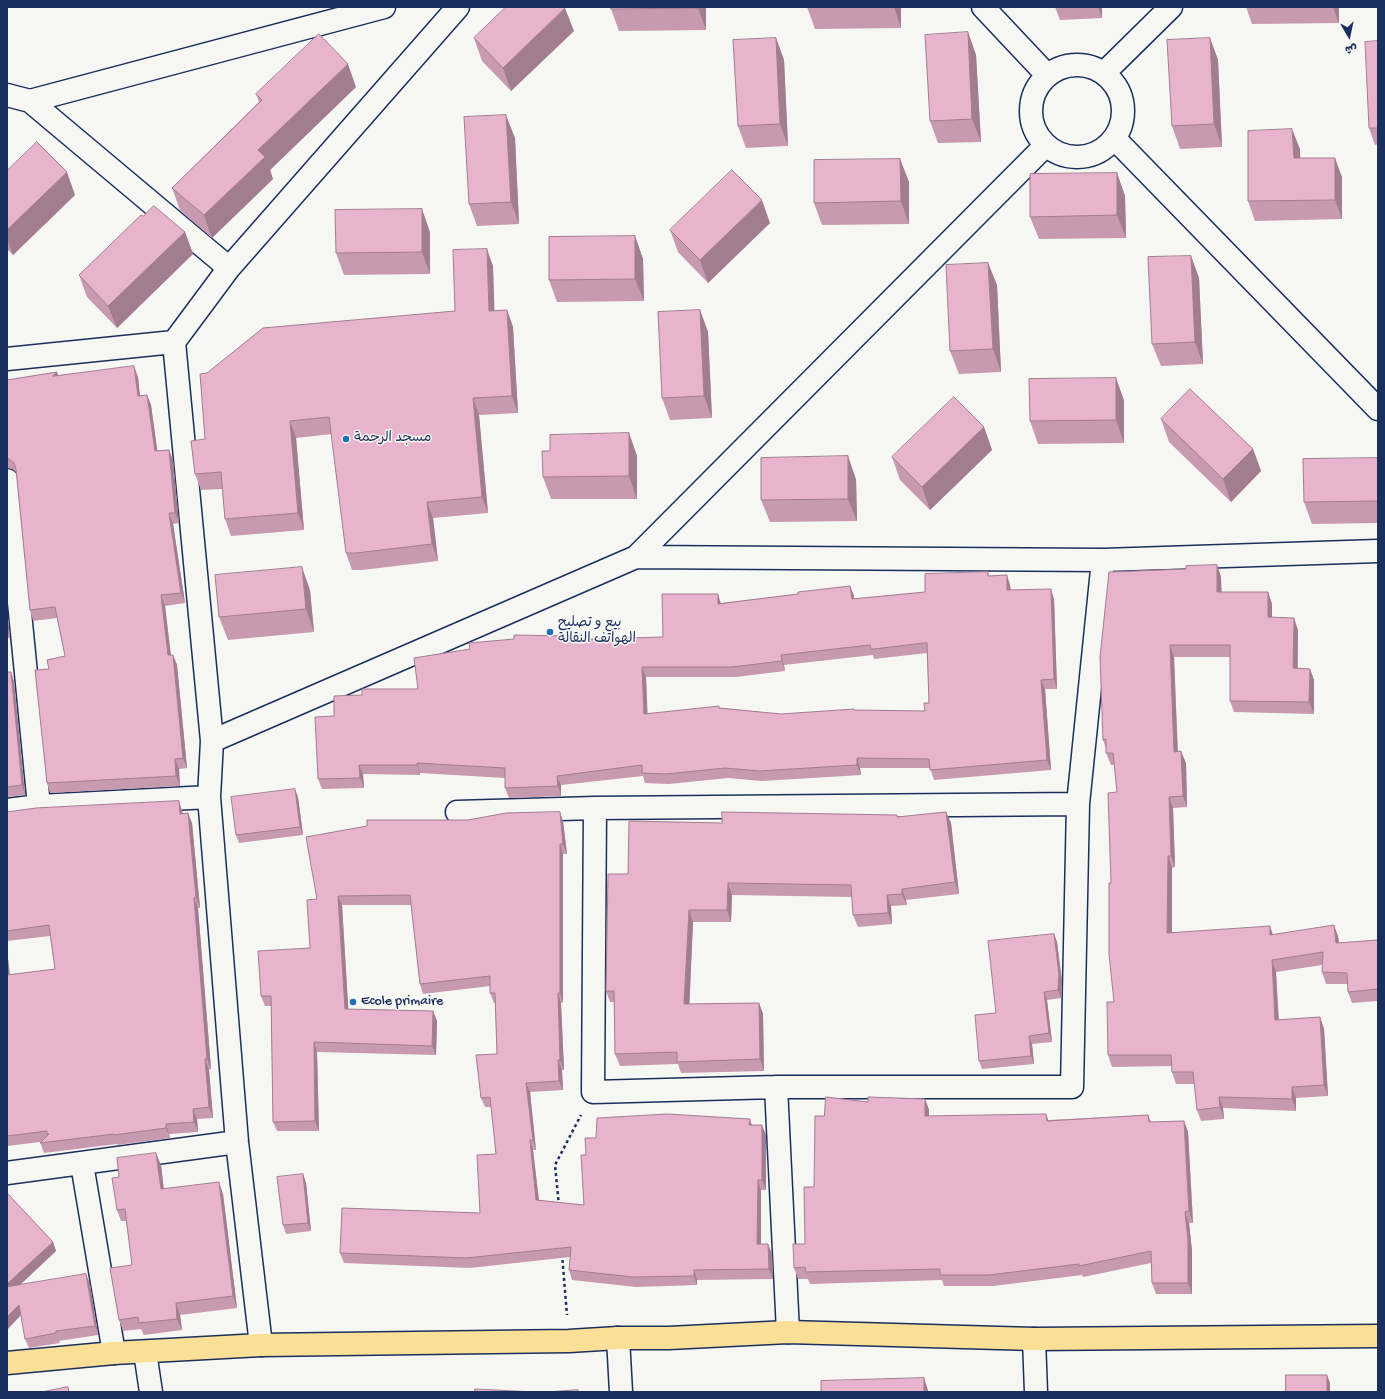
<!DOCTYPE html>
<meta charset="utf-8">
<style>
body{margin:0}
#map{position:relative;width:1385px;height:1399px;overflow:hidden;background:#f6f6f2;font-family:"Gochi Hand","Playpen Sans Arabic",sans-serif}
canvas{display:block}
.frame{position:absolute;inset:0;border:8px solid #1b2f5e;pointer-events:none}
.north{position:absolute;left:1329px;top:16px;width:40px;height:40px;-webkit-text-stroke:3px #f6f6f2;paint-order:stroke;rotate:171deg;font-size:11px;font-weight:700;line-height:16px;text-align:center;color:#1b2f5e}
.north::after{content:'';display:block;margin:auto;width:14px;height:18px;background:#1b2f5e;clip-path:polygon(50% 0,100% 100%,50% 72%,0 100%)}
</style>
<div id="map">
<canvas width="1385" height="1399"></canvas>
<div class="frame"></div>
<div class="north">ش</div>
</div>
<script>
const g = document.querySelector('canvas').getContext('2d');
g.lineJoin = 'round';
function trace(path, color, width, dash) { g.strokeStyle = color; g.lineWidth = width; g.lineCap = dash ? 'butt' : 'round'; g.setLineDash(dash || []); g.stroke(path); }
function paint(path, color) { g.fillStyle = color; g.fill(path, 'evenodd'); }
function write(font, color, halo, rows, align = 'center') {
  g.font = font + ' "Gochi Hand","Playpen Sans Arabic",sans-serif'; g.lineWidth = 3; g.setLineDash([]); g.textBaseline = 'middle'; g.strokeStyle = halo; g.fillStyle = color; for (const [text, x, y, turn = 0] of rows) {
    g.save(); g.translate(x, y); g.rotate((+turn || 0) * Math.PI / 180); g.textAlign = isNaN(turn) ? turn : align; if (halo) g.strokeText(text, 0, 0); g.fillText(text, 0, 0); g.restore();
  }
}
const path = new Path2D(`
 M 559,1206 L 555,1165 L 581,1115
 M 562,1254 L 567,1315`);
const minor = new Path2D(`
 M 983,7 L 1047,75
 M1031 111a46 46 0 1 1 92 0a46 46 0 1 1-92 0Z
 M 1104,73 L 1171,7
 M 7,95 L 30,101 L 384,7
 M 30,101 L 229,268
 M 1115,139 L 1378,409
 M 7,359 L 174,342
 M 7,480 L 39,806
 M 636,557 L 1103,560 L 1378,551
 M 212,741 L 636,557 L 1045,146
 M 7,810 L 39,806 L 209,797
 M 457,812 L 595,808
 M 776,1087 L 593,1092 L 595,808 L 1078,804
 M 82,1164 L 114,1353
 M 7,1173 L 237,1142
 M 788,1332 L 776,1087 L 1072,1087 L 1078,804 L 1103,560
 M 618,1338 L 621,1392
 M 1034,1339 L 1036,1392
 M 261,1345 L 237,1142 L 209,797 L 212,741 L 174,342 L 229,268 L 458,7
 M 145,1352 L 151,1392`);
const major = new Path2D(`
 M 7,1363 L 114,1353 L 261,1345 L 569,1341 L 618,1338 L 669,1338 L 788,1332 L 1034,1339 L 1378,1336`);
const wall = new Path2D(`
 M 706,7 L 706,30 L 619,31 L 611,9 Z
 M 807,7 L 901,7 L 901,28 L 815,29 Z
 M 1055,7 L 1102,7 L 1102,18 L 1060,20 Z
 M 1246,7 L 1339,7 L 1339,23 L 1252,24 Z
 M 574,31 L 511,91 L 482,61 L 474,38 Z
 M 968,32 L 976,55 L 981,142 L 938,143 L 930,121 Z
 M 776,38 L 784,60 L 788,146 L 746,148 L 738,126 Z
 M 1210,38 L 1218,60 L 1222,147 L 1180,149 L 1172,126 Z
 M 1378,41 L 1378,144 L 1375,145 L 1369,128 Z
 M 356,87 L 270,170 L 273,179 L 212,238 L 180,210 L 172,188 L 259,102 L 256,94 Z
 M 515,138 L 519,224 L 477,226 L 469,204 Z
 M 1300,149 L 1300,158 L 1342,177 L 1342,219 L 1255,221 L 1248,201 Z
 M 900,159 L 909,182 L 909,224 L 822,225 L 814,203 Z
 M 7,171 L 75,195 L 13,255 L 7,249 Z
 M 1117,173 L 1125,196 L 1126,238 L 1039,239 L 1030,217 Z
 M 770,223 L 708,283 L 678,252 L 670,230 Z
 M 185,232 L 193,254 L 117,328 L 87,297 L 79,275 Z
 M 430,232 L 430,274 L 344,275 L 336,253 Z
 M 635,236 L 643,259 L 644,301 L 557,302 L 549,280 Z
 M 1191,256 L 1199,278 L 1203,364 L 1161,366 L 1152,344 Z
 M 988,263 L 997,285 L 1001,372 L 959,374 L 950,351 Z
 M 493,266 L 494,311 L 507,310 L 513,327 L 518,413 L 479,415 L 488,513 L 433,518 L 438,561 L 362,570 L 352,570 L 346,553 L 332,434 L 296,438 L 304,530 L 231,536 L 225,519 L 222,489 L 201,490 L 195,474 L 205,439 L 207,373 L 455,311 Z
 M 700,310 L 708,332 L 712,418 L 670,420 L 662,398 Z
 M 57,372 L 58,375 L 138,377 L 140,396 L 147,395 L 151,405 L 157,451 L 169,450 L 173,460 L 179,523 L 173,524 L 185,603 L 165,606 L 171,655 L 173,655 L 177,665 L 187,768 L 179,769 L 180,786 L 50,793 L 47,783 L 49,669 L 65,656 L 57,618 L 33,621 L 30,610 L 16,472 L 12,469 L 7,468 L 7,380 Z
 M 1124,400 L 1124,443 L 1038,444 L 1030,421 Z
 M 1161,419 L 1253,449 L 1261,471 L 1231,502 L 1169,442 Z
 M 984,427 L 992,450 L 930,510 L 900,480 L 892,457 Z
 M 629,433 L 637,456 L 637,499 L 551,499 L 543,477 L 550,451 Z
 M 1378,458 L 1378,523 L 1312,524 L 1304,502 Z
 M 856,479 L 857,521 L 770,522 L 761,500 Z
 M 1217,565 L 1221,577 L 1221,592 L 1268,592 L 1272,604 L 1272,617 L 1298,630 L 1298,668 L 1310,669 L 1314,680 L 1314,714 L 1234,712 L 1230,701 L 1230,657 L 1174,657 L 1178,752 L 1186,763 L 1187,807 L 1173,808 L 1175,867 L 1172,868 L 1172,932 L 1338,936 L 1339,943 L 1378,940 L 1378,1001 L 1352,1003 L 1348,992 L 1348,984 L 1326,984 L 1322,972 L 1322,965 L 1276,972 L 1279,1020 L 1320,1017 L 1324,1029 L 1328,1096 L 1296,1098 L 1296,1111 L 1223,1108 L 1224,1119 L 1201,1121 L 1197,1110 L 1194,1084 L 1176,1084 L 1172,1072 L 1172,1066 L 1112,1067 L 1108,1055 L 1114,1002 L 1111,883 L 1117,792 L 1114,765 L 1111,765 L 1106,753 L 1106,748 L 1103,740 Z
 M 988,572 L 989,576 L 1010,585 L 1011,590 L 1054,599 L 1057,689 L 1045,689 L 1051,770 L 934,780 L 930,768 L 860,768 L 861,775 L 762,781 L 728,778 L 669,784 L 645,783 L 643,776 L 561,785 L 561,796 L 509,798 L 505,788 L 505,778 L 420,773 L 420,775 L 363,774 L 364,788 L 322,789 L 318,779 L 334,716 L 362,695 L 418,689 L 565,640 L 663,637 L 721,603 L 798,594 L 850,586 L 854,596 L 854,599 L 925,592 ZM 927,653 L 929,703 L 925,711 L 854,710 L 781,714 L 720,708 L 647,714 L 646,677 L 736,677 L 785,671 L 784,665 L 873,655 L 874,659 Z
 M 310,590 L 314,632 L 228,640 L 219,617 Z
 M 7,608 L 10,638 L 7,638 Z
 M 7,672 L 11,672 L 14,682 L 25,795 L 7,797 Z
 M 298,797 L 303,835 L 239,843 L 236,835 Z
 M 179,801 L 182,811 L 183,813 L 192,823 L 200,908 L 198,908 L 211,1069 L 209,1070 L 213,1118 L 197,1119 L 198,1132 L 169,1134 L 170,1138 L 118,1145 L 117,1144 L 44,1153 L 40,1142 L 7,1146 L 7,950 L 10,975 L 55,969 L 50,936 L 7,941 L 7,812 Z
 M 946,812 L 951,823 L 959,894 L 906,900 L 907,905 L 891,906 L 892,924 L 858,927 L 853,915 L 852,897 L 732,895 L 731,922 L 693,922 L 689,1004 L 759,1003 L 763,1014 L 764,1071 L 681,1073 L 678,1064 L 620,1066 L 615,1054 L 614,1002 L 610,1002 L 606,991 L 628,874 L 722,823 L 897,817 Z
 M 563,821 L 567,854 L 563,854 L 563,1002 L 561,1003 L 564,1070 L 562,1070 L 563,1090 L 530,1092 L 536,1150 L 533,1150 L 539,1200 L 584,1205 L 586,1155 L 596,1138 L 752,1125 L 766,1135 L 766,1190 L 761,1190 L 761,1244 L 768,1244 L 772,1254 L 773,1279 L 697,1280 L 697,1285 L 636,1287 L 572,1280 L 569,1270 L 570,1257 L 470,1268 L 344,1263 L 340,1253 L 480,1213 L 496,1154 L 491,1107 L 485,1107 L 481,1098 L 497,1054 L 495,1003 L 494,1003 L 490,993 L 490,986 L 423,994 L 420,984 L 411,905 L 342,905 L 348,1009 L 433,1011 L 437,1021 L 436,1055 L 317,1052 L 319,1131 L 277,1131 L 273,1122 L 271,1006 L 265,1006 L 261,996 L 310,948 L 317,899 Z
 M 1054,934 L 1057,942 L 1062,982 L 1061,998 L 1047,1000 L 1052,1042 L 1032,1044 L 1034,1064 L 982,1069 L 979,1061 L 996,1013 Z
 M 925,1099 L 929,1110 L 929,1116 L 1049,1120 L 1148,1115 L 1151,1122 L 1184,1121 L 1188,1132 L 1193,1223 L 1189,1223 L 1192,1251 L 1192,1294 L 1156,1294 L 1152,1283 L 1151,1263 L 1083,1277 L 1082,1275 L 993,1286 L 944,1286 L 942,1280 L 810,1284 L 808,1279 L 798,1279 L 794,1268 L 805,1244 L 814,1187 L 824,1116 L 868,1102 Z
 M 161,1165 L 164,1189 L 223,1194 L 237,1308 L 180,1315 L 182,1330 L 144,1335 L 141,1329 L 123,1331 L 119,1320 L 132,1265 L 126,1221 L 121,1221 L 117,1210 L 119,1177 Z
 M 303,1174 L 306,1183 L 311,1231 L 286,1234 L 283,1225 Z
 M 7,1193 L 53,1242 L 56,1251 L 20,1285 L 90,1284 L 98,1335 L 59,1341 L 60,1343 L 29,1348 L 25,1339 L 21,1316 Z`);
const shadedWall = new Path2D(`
 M 698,7 L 706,7 L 706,30 L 698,8 Z
 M 894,7 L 901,7 L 901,28 Z
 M 1098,7 L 1102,7 L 1102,18 Z
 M 1333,7 L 1339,7 L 1339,23 Z
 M 565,8 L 574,31 L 511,91 L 503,68 Z
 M 968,32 L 976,55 L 981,142 L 972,119 Z
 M 776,38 L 784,60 L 788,146 L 780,124 Z
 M 1210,38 L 1218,60 L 1222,147 L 1214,124 Z
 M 348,64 L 356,87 L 270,170 L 273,179 L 212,238 L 204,215 L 258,150 Z
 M 506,115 L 515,138 L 519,224 L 511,202 Z
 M 1292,129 L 1300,149 L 1301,178 L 1294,158 Z
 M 1335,158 L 1342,177 L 1342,219 L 1335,200 Z
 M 900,159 L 909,182 L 909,224 L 901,201 Z
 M 67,172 L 75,195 L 13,255 L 7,239 L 7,230 Z
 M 1117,173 L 1125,196 L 1126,238 L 1117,215 Z
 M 762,200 L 770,223 L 708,283 L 700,260 Z
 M 422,209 L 430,232 L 430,274 L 422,252 Z
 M 185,232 L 193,254 L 117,328 L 108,306 Z
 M 635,236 L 643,259 L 644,301 L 635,279 Z
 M 487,249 L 493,266 L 495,328 L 489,311 Z
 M 1191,256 L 1199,278 L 1203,364 L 1195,342 Z
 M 988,263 L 997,285 L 1001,372 L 993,349 Z
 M 507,310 L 513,327 L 518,413 L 512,396 Z
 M 700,310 L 708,332 L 712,418 L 704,396 Z
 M 134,366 L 138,377 L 141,406 L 138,396 Z
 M 57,372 L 61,383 L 53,376 Z
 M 1116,378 L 1124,400 L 1124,443 L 1116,420 Z
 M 147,395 L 151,405 L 159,462 L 155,451 Z
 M 473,398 L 479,415 L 488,513 L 482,497 Z
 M 290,421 L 296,438 L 304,530 L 298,513 Z
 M 984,427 L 992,450 L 930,510 L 922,487 Z
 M 629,433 L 637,456 L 637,499 L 629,476 Z
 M 1253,449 L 1261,471 L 1231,502 L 1223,479 Z
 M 169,450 L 173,460 L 179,523 L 175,513 Z
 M 848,456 L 856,479 L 857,521 L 848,499 Z
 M 427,502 L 433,518 L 438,561 L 432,544 Z
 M 169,513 L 173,524 L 185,603 L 181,593 Z
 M 1217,565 L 1221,577 L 1222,603 L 1217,592 Z
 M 302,567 L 310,590 L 314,632 L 306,609 Z
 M 1007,575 L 1010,585 L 1011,600 L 1007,590 Z
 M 850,586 L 854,596 L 855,609 L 852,599 Z
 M 1051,589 L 1054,599 L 1057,689 L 1054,679 Z
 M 1268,592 L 1272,604 L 1272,629 L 1268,617 Z
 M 718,594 L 721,604 L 718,604 Z
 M 161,595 L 165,606 L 172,666 L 168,655 Z
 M 7,608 L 10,638 L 7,630 Z
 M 1294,618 L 1298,630 L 1297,680 L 1293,668 Z
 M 1170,645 L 1174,657 L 1178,763 L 1174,752 Z
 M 173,655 L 177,665 L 187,768 L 183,758 Z
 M 781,655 L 784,665 L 785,671 L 782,661 Z
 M 642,667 L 646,677 L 648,724 L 644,714 Z
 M 1310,669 L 1314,680 L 1314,714 L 1309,702 Z
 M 11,672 L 14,682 L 25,795 L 22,785 Z
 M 1041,680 L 1045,689 L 1051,770 L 1047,760 Z
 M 1181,751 L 1186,763 L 1187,807 L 1183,796 Z
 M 857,758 L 860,768 L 861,775 L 857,765 Z
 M 175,759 L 179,769 L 180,786 L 176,776 Z
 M 417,763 L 420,773 L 420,775 L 417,765 Z
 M 359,765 L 363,774 L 364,788 L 360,778 Z
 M 557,776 L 561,785 L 561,796 L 558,786 Z
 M 295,789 L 298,797 L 303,835 L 300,827 Z
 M 1169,797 L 1173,808 L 1175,867 L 1171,856 Z
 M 179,801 L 182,811 L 184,824 L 180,814 Z
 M 560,812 L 563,821 L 567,854 L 563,844 Z
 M 946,812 L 951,823 L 959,894 L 955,882 Z
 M 188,813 L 192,823 L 200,908 L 196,897 Z
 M 560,844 L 563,854 L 563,1002 L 560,993 Z
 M 1168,856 L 1172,868 L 1172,944 L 1167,933 Z
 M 728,883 L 732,895 L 731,922 L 727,910 Z
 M 902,889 L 906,900 L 907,905 L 902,894 Z
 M 887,895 L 891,906 L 892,924 L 888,913 Z
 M 338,896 L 342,905 L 349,1019 L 345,1009 Z
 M 194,898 L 198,908 L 211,1069 L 207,1059 Z
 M 689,910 L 693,922 L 689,1016 L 684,1004 Z
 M 1334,925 L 1338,936 L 1341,955 L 1336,943 Z
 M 1270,926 L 1274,938 L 1270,935 Z
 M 1054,934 L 1057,942 L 1062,982 L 1061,998 L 1058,990 Z
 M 7,950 L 11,986 L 7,975 Z
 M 1272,960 L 1276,972 L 1279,1032 L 1275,1020 Z
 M 1044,992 L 1047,1000 L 1052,1042 L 1049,1033 Z
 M 558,993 L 561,1003 L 564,1070 L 560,1060 Z
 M 759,1003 L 763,1014 L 764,1071 L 760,1059 Z
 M 433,1011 L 437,1021 L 436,1055 L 432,1046 Z
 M 1320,1017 L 1324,1029 L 1328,1096 L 1324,1085 Z
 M 1029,1036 L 1032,1044 L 1034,1064 L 1031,1056 Z
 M 314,1042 L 317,1052 L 319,1131 L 315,1121 Z
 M 205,1059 L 209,1070 L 213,1118 L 209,1107 Z
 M 558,1060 L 562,1070 L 563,1090 L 559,1081 Z
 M 526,1083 L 530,1092 L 536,1150 L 533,1140 Z
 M 1292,1087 L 1296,1098 L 1296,1111 L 1292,1099 Z
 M 1219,1097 L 1223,1108 L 1224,1119 L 1220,1107 Z
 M 925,1099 L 929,1110 L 929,1127 L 925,1116 Z
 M 193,1109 L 197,1119 L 198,1132 L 194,1122 Z
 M 1046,1114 L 1050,1125 L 1047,1121 Z
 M 1148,1115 L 1152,1127 L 1149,1122 Z
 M 750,1119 L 753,1129 L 749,1125 Z
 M 1184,1121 L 1188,1132 L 1193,1223 L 1189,1211 Z
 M 166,1124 L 169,1134 L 170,1138 L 166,1128 Z
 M 762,1125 L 766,1135 L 766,1190 L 762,1180 Z
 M 530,1140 L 533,1150 L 540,1210 L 536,1200 Z
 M 156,1153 L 161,1165 L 165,1201 L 161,1189 Z
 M 303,1174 L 306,1183 L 311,1231 L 308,1223 Z
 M 758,1180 L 761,1190 L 761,1254 L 757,1244 Z
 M 219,1182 L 223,1194 L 237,1308 L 233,1296 Z
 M 1185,1212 L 1189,1223 L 1192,1251 L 1192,1294 L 1188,1283 Z
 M 53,1242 L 56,1251 L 7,1297 L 7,1284 Z
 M 768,1244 L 772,1254 L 773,1279 L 769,1269 Z
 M 694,1270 L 697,1280 L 697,1285 L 694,1276 Z
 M 86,1274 L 90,1284 L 98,1335 L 95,1326 Z
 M 176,1303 L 180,1315 L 182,1330 L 177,1319 Z
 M 19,1305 L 22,1314 L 7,1330 L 7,1317 Z
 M 1327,1375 L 1330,1383 L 1330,1392 L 1327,1392 Z
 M 924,1378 L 928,1390 L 928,1392 L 924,1392 Z`);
const building = new Path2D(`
 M 506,7 L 564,7 L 565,8 L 503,68 L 474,38 Z
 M 611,7 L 698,7 L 698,8 L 611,9 Z
 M 968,32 L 972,119 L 930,121 L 925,35 Z
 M 319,34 L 348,64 L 258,150 L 265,157 L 204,215 L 172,188 L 262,100 L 256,94 Z
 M 776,38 L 780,124 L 738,126 L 733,40 Z
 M 1210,38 L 1214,124 L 1172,126 L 1167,40 Z
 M 1378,41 L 1378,128 L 1369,128 L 1365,42 Z
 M 506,115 L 511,202 L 469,204 L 464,117 Z
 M 1292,129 L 1294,158 L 1335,158 L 1335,200 L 1248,201 L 1248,131 Z
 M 37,142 L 67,172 L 7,230 L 7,171 Z
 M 900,159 L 901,201 L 814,203 L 814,160 Z
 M 732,170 L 762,200 L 700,260 L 670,230 Z
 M 1117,173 L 1117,215 L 1030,217 L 1030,174 Z
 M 154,206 L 185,232 L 108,306 L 79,275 L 141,215 L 143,216 Z
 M 422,209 L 422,252 L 336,253 L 335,210 Z
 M 635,236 L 635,279 L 549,280 L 549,237 Z
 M 487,249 L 489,311 L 507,310 L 512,396 L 473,398 L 482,497 L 427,502 L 432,544 L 356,553 L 346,553 L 329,417 L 290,421 L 298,513 L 225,519 L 221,472 L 195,474 L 191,441 L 205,439 L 200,374 L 207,373 L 263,328 L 455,311 L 453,250 Z
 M 1191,256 L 1195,342 L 1152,344 L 1148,257 Z
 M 988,263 L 993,349 L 950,351 L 946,265 Z
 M 700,310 L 704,396 L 662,398 L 658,312 Z
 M 134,366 L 138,396 L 147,395 L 155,451 L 169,450 L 175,513 L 169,513 L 181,593 L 161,595 L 168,655 L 173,655 L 183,758 L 175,759 L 176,776 L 47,783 L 35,670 L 49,669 L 47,660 L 65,656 L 55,607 L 30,610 L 16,469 L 14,463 L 9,459 L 7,458 L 7,380 L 57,372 L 53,376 Z
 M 1116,378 L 1116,420 L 1030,421 L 1029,379 Z
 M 1190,389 L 1253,449 L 1223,479 L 1161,419 Z
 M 954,397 L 984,427 L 922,487 L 892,457 Z
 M 629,433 L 629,476 L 543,477 L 542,451 L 550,451 L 550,435 Z
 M 848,456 L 848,499 L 761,500 L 761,458 Z
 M 1378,458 L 1378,501 L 1304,502 L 1303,459 Z
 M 1217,565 L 1217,592 L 1268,592 L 1268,617 L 1294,618 L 1293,668 L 1310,669 L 1309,702 L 1230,701 L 1230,645 L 1170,645 L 1174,752 L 1181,751 L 1183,796 L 1169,797 L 1171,856 L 1168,856 L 1167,933 L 1270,926 L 1270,935 L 1334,925 L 1336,943 L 1378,940 L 1378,989 L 1348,992 L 1347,973 L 1322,972 L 1323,952 L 1272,960 L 1275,1020 L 1320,1017 L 1324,1085 L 1292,1087 L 1292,1099 L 1219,1097 L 1220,1107 L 1197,1110 L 1193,1072 L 1172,1072 L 1171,1055 L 1108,1055 L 1107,1002 L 1114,1002 L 1109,954 L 1109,883 L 1111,883 L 1108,793 L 1117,792 L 1113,753 L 1106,753 L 1106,739 L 1103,740 L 1100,657 L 1109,572 L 1186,569 L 1186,566 Z
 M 302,567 L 306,609 L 219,617 L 215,575 Z
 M 988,572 L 988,576 L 1007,575 L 1007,590 L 1051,589 L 1054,679 L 1041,680 L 1047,760 L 930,770 L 929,759 L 857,758 L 857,765 L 759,771 L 725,768 L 666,774 L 642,773 L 642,765 L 557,776 L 558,786 L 505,788 L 505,768 L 417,763 L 417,765 L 359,765 L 360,778 L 318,779 L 315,717 L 334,716 L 334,696 L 362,695 L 362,689 L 418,689 L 414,658 L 470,649 L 469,643 L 514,639 L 514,635 L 564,636 L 564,640 L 663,637 L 662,594 L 718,594 L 718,604 L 798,594 L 798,592 L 850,586 L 852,599 L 925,592 L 925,574 ZM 927,643 L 929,703 L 924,703 L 925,711 L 854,710 L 854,709 L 781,714 L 719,708 L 719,706 L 644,714 L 642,667 L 732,667 L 782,661 L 781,655 L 870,645 L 871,649 Z
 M 7,672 L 11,672 L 22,785 L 7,787 Z
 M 295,789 L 300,827 L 236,835 L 231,797 Z
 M 179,801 L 180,814 L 188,813 L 196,897 L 194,898 L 207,1059 L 205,1059 L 209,1107 L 193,1109 L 194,1122 L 166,1124 L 166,1128 L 114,1135 L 114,1134 L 40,1143 L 49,1134 L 47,1134 L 47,1131 L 7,1136 L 7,972 L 7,975 L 55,969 L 49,925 L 7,931 L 7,812 L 36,808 Z
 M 560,812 L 563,844 L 560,844 L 560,993 L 558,993 L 560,1060 L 558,1060 L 559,1081 L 526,1083 L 533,1140 L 530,1140 L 536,1200 L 584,1205 L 581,1155 L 586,1155 L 585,1138 L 596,1138 L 597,1118 L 667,1114 L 750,1119 L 749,1125 L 762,1125 L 762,1180 L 758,1180 L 757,1244 L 768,1244 L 769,1269 L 694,1270 L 694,1276 L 633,1277 L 569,1270 L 571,1247 L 466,1258 L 340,1253 L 342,1208 L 480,1213 L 477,1155 L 496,1154 L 490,1097 L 481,1098 L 476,1055 L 497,1054 L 495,993 L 490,993 L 490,976 L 420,984 L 410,895 L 338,896 L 345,1009 L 433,1011 L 432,1046 L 314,1042 L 315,1121 L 273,1122 L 271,996 L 261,996 L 258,951 L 310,948 L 307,900 L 317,899 L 306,837 L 367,826 L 367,820 L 468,820 L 506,813 Z
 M 722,812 L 897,815 L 897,817 L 946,812 L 955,882 L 902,889 L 902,894 L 887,895 L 888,913 L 853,915 L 851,885 L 728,883 L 727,910 L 689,910 L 684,1004 L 759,1003 L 760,1059 L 677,1062 L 677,1052 L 615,1054 L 614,991 L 606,991 L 608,874 L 628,874 L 629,821 L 722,823 Z
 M 1054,934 L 1059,974 L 1058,990 L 1044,992 L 1049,1033 L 1029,1036 L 1031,1056 L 979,1061 L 975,1015 L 996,1013 L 988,941 Z
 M 826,1097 L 868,1102 L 868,1097 L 925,1099 L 925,1116 L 1046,1114 L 1047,1121 L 1148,1115 L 1149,1122 L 1184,1121 L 1189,1211 L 1185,1212 L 1188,1239 L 1188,1283 L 1152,1283 L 1151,1251 L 1079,1266 L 1079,1264 L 989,1275 L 940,1275 L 940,1269 L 806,1272 L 805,1267 L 794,1268 L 793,1244 L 805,1244 L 804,1187 L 814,1187 L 815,1116 L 824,1116 Z
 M 156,1153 L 161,1189 L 219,1182 L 233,1296 L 176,1303 L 177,1319 L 139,1323 L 138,1317 L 119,1320 L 110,1268 L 132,1265 L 125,1209 L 117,1210 L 112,1178 L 119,1177 L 117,1158 Z
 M 303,1174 L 308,1223 L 283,1225 L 277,1177 Z
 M 7,1193 L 53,1242 L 7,1284 Z
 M 86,1274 L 95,1326 L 56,1331 L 56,1333 L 25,1339 L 19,1305 L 7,1317 L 7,1287 Z
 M 1286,1375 L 1327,1375 L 1327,1392 L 1286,1392 Z
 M 924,1378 L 924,1392 L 821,1392 L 821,1381 Z
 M 68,1387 L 69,1392 L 42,1392 Z
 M 475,1389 L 535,1392 L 475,1392 Z
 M 578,1390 L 578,1392 L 547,1392 Z`);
const markers = [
 [346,439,4,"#1f6fb2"],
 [550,632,4,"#1f6fb2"],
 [353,1002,4,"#1f6fb2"]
];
const poiNames = [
 ["مسجد الرحمة",354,439],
 ["بيع و تصليح",558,624],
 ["الهواتف النقالة",558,640],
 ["Ecole primaire",361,1002]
];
trace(minor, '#1b2f5e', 25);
trace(major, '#1b2f5e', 25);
trace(path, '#1b2f5e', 2.5, [3, 3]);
trace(minor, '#f6f6f2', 22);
trace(major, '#fadf96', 22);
paint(wall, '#c89ab0');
paint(shadedWall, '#a27d90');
paint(building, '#e8b3cd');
trace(building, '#a27d90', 1);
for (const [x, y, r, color] of markers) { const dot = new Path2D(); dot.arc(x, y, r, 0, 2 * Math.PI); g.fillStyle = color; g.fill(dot); trace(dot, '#f6f6f2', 1.5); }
write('14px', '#1b2f5e', '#f6f6f2', poiNames, 'left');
</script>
